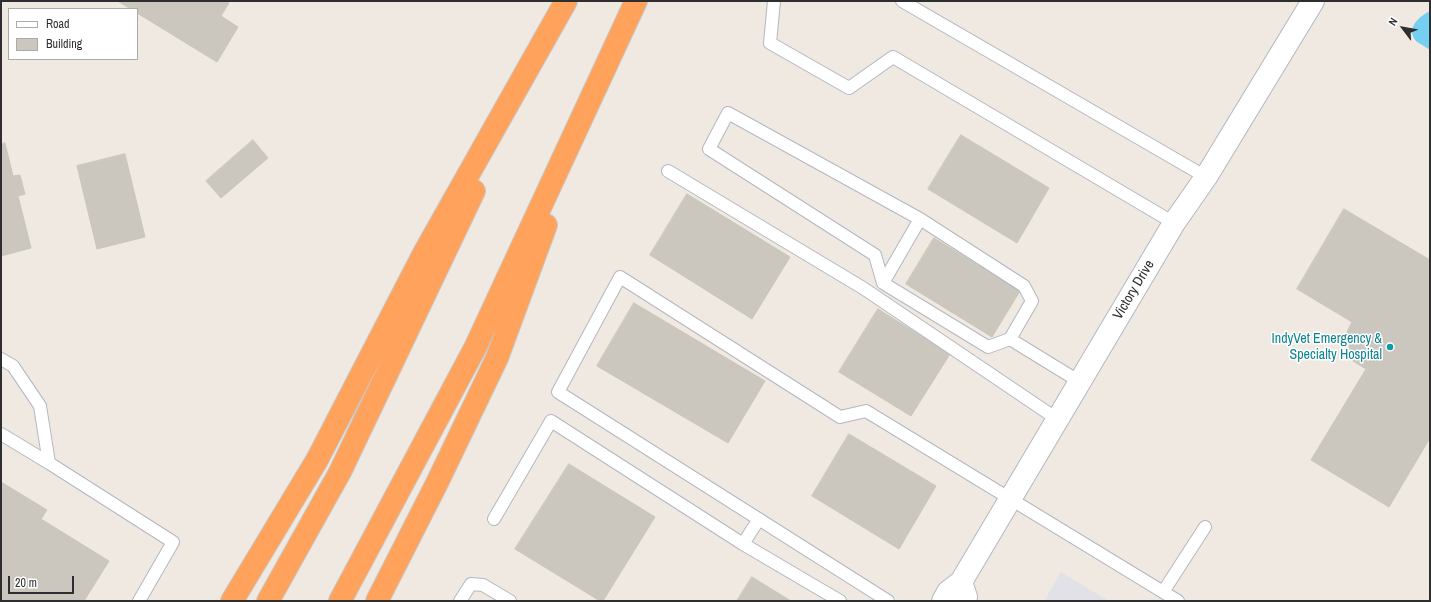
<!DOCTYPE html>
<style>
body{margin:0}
#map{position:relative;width:1431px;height:602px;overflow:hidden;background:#efe9e1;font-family:"Archivo Narrow",sans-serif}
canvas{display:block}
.frame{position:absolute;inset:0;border:2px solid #2e2e2e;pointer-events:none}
.legend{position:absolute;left:8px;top:8px;width:130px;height:52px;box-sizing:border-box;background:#fff;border:1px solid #ababab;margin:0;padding:5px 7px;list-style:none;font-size:12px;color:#2e2e2e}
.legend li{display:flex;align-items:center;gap:8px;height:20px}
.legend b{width:20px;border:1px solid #ababab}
.north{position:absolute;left:1383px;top:8px;width:40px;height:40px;-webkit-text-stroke:3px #fff;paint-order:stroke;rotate:302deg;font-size:11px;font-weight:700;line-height:16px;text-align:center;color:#2e2e2e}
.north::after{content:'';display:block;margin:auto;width:14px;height:18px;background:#2e2e2e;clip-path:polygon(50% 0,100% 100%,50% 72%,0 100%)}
.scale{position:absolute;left:8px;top:576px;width:66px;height:18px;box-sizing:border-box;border:2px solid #2e2e2e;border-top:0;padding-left:5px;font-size:12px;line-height:14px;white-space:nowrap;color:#2e2e2e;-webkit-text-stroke:3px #fff;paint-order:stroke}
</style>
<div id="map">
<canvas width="1431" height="602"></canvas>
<div class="frame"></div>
<ul class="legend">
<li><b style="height:5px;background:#fff"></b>Road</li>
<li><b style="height:11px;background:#cbc7bf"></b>Building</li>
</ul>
<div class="north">N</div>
<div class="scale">20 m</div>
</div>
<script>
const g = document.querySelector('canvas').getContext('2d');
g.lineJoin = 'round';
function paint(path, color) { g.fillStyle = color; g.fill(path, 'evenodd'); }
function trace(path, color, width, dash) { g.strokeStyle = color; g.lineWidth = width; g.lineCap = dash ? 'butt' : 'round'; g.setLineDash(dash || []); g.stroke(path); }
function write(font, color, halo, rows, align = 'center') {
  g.font = font + ' "Archivo Narrow",sans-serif'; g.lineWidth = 3; g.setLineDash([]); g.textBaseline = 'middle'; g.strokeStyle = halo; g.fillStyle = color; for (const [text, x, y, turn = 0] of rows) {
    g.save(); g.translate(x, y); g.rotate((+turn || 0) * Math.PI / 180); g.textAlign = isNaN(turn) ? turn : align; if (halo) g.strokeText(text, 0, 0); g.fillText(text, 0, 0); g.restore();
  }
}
const industrial = new Path2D(`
 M 1061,572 L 1109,601 L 1044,601 Z`);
const water = new Path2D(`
 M 1430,11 L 1430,50 C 1426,47 1420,44 1416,41 C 1405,28 1420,16 1430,11 Z`);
const building = new Path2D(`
 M 118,1 L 226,1 L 229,3 L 221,16 L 238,27 L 217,62 L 137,13 L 137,9 L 131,9 Z
 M 961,135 L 1049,188 L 1017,243 L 928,189 Z
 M 253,140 L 268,158 L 221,198 L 206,181 Z
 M 5,143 L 13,176 L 20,175 L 25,194 L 18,196 L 31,248 L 1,256 L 1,145 Z
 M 125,154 L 145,237 L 97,249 L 77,166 Z
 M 687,194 L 790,257 L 752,319 L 650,255 Z
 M 1344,209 L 1430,260 L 1430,438 L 1389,507 L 1311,460 L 1366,369 L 1353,361 L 1346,334 L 1352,322 L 1297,289 Z
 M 934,238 L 1020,291 L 992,337 L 906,284 Z
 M 634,303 L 765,381 L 728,443 L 597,366 Z
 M 878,309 L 950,354 L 911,416 L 839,372 Z
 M 849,434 L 936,486 L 899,549 L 812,496 Z
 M 569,464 L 655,517 L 603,601 L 600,601 L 515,549 Z
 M 1,482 L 47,510 L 41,519 L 109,561 L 84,601 L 1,601 Z
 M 752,577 L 791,601 L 737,601 Z`);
const service = new Path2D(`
 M 774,1 L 770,43 L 849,88 L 893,57 L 1174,223
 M 902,1 L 1206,177
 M 668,171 L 863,288 L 1057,419
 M 883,283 L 875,255 L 709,149 L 728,113 L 920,219
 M 1010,339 L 1032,301 L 1024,286 L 920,219 L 883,283 L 988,347 L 1010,339 L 1080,382
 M 1,359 L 13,366 L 40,406 L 49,463 L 173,542 L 139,601
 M 1,434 L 49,463
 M 494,519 L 551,421 L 743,544
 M 759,519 L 743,544 L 840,601
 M 1163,592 L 1205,527
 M 460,601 L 471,584 L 483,585 L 510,601
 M 888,601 L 558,392 L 620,277 L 840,417 L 866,411 L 1178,601`);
const minor = new Path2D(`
 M 961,582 L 966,597 L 963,601
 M 943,601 L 948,592 L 961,582 L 1174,223 L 1206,177 L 1313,1`);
const motorway = new Path2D(`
 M 232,601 L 317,460 L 423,255 L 566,1
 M 268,601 L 340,472 L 474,191
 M 340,601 L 475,348 L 636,1
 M 377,601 L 437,483 L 497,358 L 546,225`);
const markers = [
 [1390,347,4,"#0f9aa8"]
];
const streetNames = [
 ["Victory Drive",1134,290,-59]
];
const cultureNames = [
 ["IndyVet Emergency &",1382,339],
 ["Specialty Hospital",1382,355]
];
paint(industrial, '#e3e1e8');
paint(water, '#75cff0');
paint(building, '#cbc7bf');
trace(building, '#cbc5ba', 1);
trace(service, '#b4b7c1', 14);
trace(minor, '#b4b7c1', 24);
trace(motorway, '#c9c9c9', 24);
trace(service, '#fff', 12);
trace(minor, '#fff', 22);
trace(motorway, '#ffa35c', 22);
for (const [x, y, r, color] of markers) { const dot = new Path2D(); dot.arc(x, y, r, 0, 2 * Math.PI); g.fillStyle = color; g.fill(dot); trace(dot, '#fff', 1.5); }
write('14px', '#2e2e2e', '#fff', streetNames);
write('14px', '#0d838f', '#fff', cultureNames, 'right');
</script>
